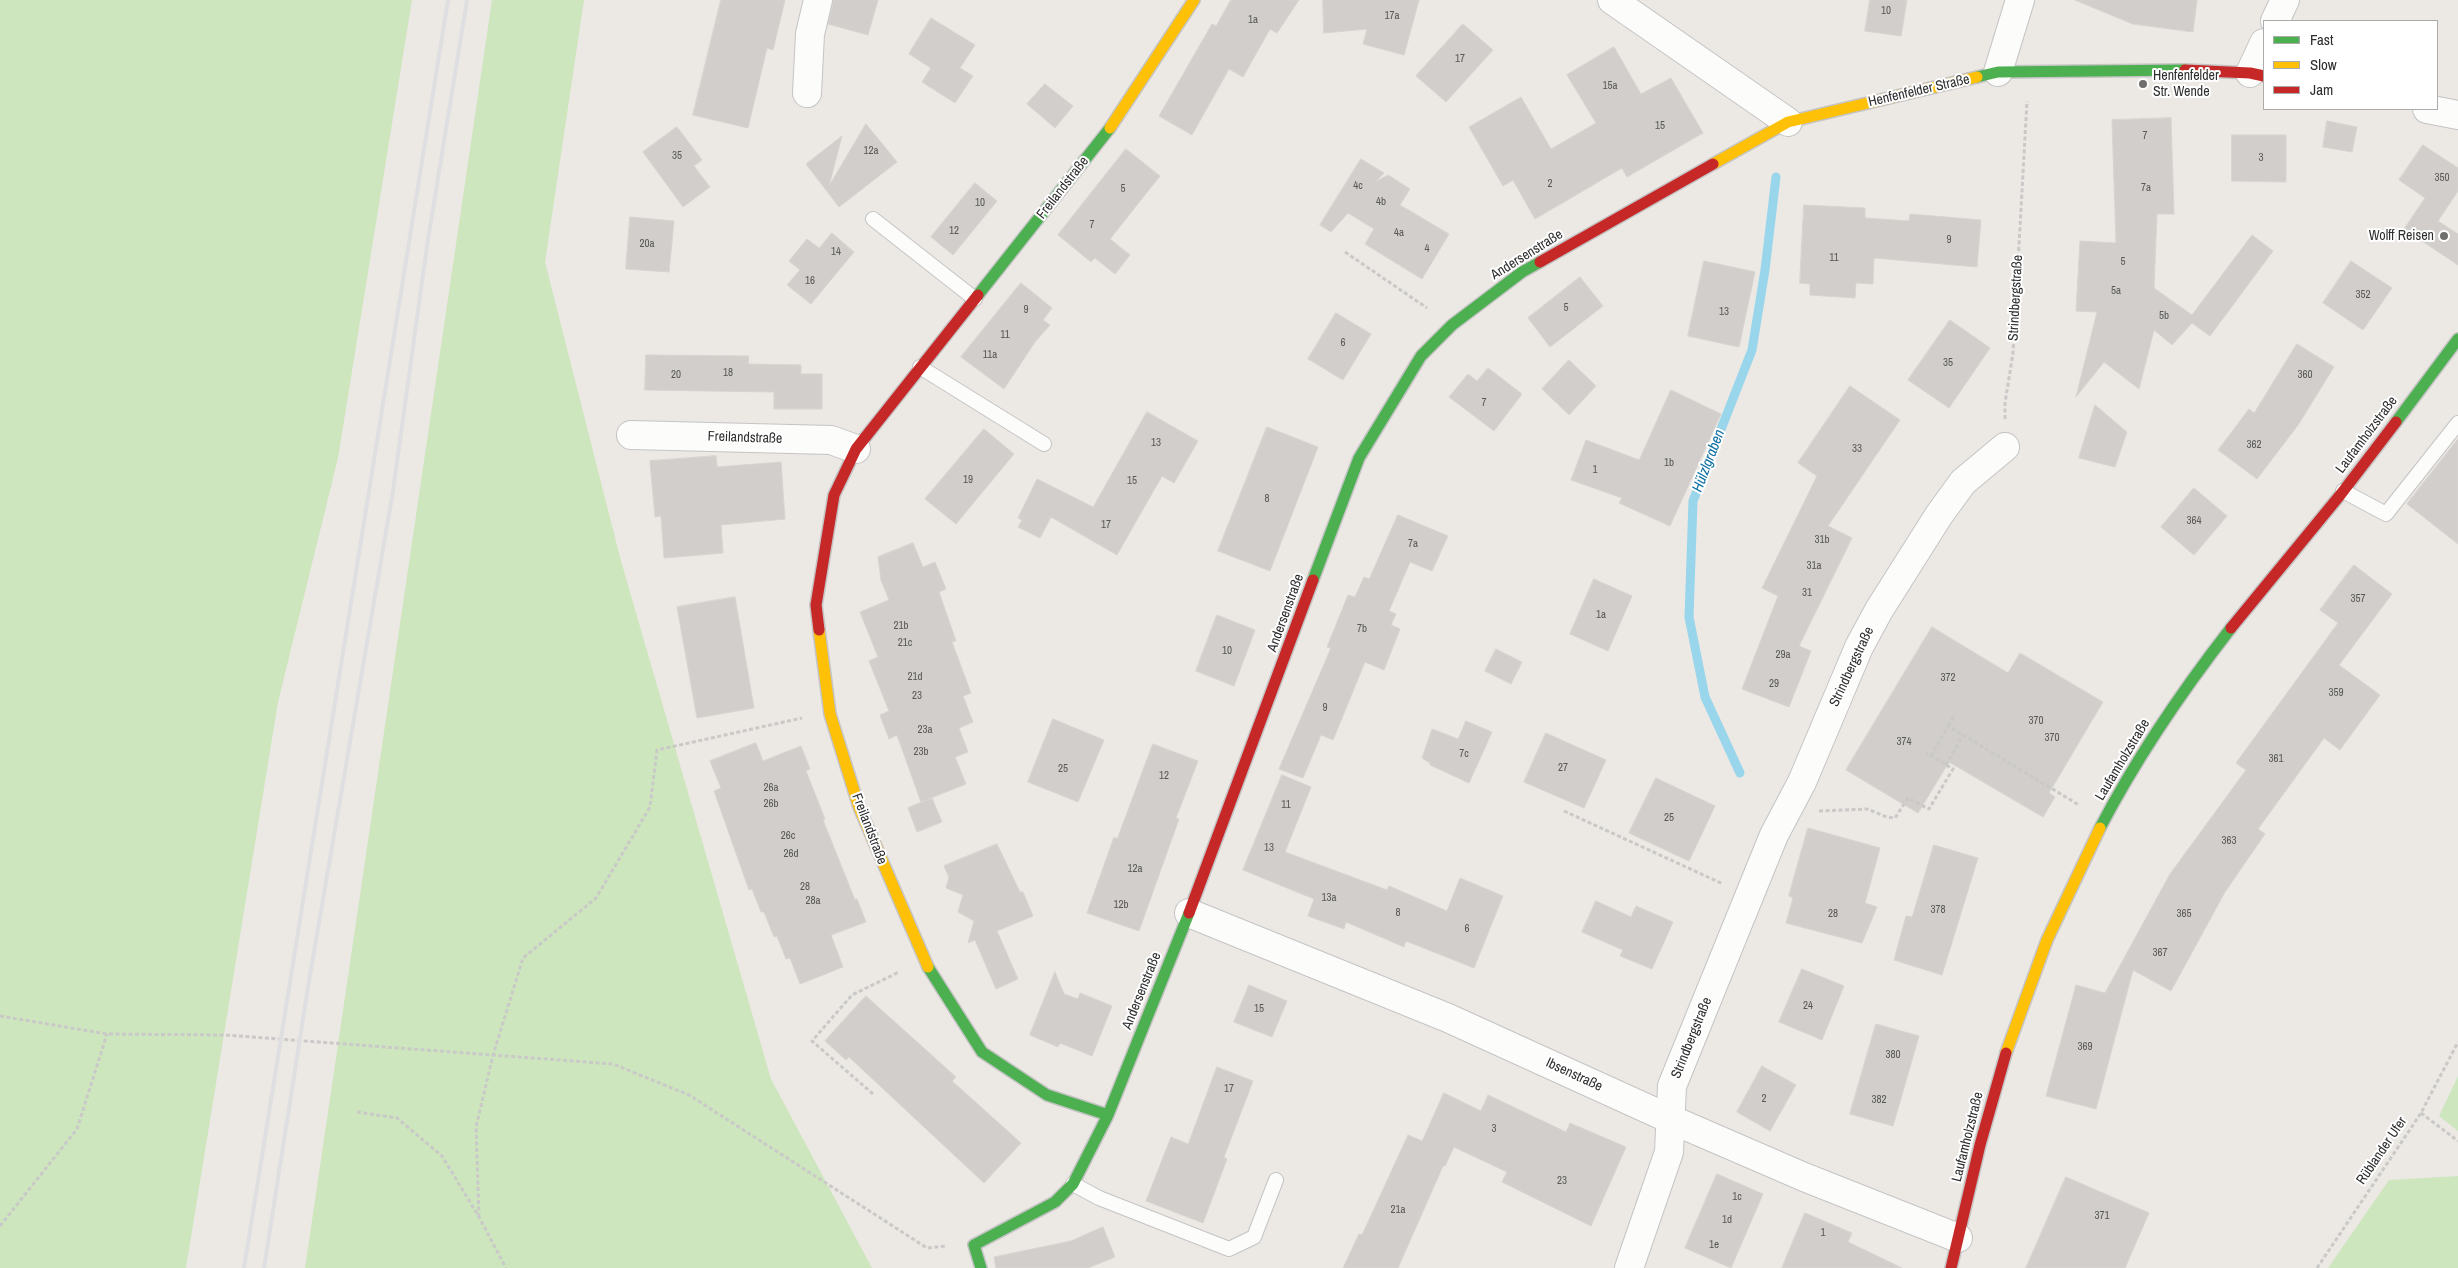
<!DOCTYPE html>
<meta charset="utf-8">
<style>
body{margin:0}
#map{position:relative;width:2458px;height:1268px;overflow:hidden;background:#ece8e4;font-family:"Archivo Narrow",sans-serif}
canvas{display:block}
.legend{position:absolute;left:2263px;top:20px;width:175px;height:90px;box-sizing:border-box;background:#fff;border:1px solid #ababab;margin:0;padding:6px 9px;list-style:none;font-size:15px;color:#2e2e2e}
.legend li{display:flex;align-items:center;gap:10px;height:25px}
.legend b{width:25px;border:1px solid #ababab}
</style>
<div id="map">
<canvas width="2458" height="1268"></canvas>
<ul class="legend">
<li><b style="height:6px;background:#4caf50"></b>Fast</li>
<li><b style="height:6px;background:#ffc107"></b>Slow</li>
<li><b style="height:6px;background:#c62828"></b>Jam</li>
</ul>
</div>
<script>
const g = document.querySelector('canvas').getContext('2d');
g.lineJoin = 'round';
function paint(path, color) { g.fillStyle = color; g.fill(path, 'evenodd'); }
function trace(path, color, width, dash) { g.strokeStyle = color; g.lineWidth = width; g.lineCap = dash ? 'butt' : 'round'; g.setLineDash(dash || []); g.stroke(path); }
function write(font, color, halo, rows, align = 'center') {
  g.font = font + ' "Archivo Narrow",sans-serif'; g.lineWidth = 4; g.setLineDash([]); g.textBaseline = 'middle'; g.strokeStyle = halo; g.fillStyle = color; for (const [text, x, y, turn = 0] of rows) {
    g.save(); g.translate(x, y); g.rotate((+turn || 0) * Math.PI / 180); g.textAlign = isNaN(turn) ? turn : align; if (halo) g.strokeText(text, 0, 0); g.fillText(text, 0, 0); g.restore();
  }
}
const green = new Path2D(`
 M 0,0 L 412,0 L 338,458 L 278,702 L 186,1268 L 0,1268 Z
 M 492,0 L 584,0 L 545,262 L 621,561 L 771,1079 L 872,1268 L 305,1268 Z
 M 2458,1076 L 2458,1131 L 2439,1116 Z
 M 2458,1176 L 2458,1268 L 2328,1268 L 2389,1180 Z`);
const stream = new Path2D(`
 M 1740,773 L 1705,697 L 1689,617 L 1693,501 L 1752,350 L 1765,270 L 1776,177`);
const building = new Path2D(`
 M 721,0 L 785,0 L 773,50 L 767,48 L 748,128 L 693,115 Z
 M 834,0 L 878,0 L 868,35 L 828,24 Z
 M 1231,0 L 1299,0 L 1277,33 L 1270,29 L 1243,77 L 1229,69 L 1192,135 L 1159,116 L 1212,24 L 1216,26 Z
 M 1323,0 L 1419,0 L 1404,55 L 1363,44 L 1367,29 L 1324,33 Z
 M 1870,0 L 1907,0 L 1901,36 L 1865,31 Z
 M 2075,0 L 2197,0 L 2193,32 L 2133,24 Z
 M 931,18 L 975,45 L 960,68 L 973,76 L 955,103 L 922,82 L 931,68 L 909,54 Z
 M 1463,24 L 1493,50 L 1446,102 L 1416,76 Z
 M 1614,47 L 1641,94 L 1671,78 L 1703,133 L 1627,177 L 1622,168 L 1535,219 L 1513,180 L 1503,186 L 1469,127 L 1521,97 L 1551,149 L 1596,123 L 1567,75 Z
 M 1045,84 L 1073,106 L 1055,128 L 1027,104 Z
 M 2171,118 L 2174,214 L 2157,214 L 2154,288 L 2192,315 L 2252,235 L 2273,251 L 2210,336 L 2192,323 L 2172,345 L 2154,330 L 2139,389 L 2104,362 L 2076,397 L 2097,312 L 2076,311 L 2080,241 L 2116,243 L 2112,120 Z
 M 2327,121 L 2357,127 L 2352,152 L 2323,147 Z
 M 866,124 L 897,162 L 839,207 L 806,164 L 842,136 L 829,186 Z
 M 677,127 L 702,160 L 694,166 L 710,187 L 683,207 L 643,152 Z
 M 2232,135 L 2286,135 L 2286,182 L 2232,181 Z
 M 2423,145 L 2458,168 L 2458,191 L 2438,221 L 2458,234 L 2458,265 L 2404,229 L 2425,198 L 2399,180 Z
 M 1126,149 L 1160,176 L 1110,239 L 1130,255 L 1115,274 L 1095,258 L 1091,262 L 1058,235 Z
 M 1361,159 L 1384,173 L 1375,182 L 1388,175 L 1410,189 L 1400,205 L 1449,234 L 1422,279 L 1365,244 L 1374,229 L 1348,213 L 1331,232 L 1320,225 Z
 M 975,183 L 997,201 L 953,255 L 931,237 Z
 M 1804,205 L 1865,208 L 1865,218 L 1909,221 L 1910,214 L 1981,220 L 1977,267 L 1874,258 L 1873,284 L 1856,283 L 1855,298 L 1810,295 L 1810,284 L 1800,283 Z
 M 630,217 L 674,221 L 669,272 L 626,269 Z
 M 832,233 L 854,252 L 811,304 L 787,285 L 800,270 L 789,261 L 807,239 L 819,248 Z
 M 1704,261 L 1755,272 L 1739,347 L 1688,336 Z
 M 2351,261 L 2392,288 L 2363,330 L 2323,303 Z
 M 1580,277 L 1603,306 L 1550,347 L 1528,318 Z
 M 1021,283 L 1052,308 L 1043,320 L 1050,325 L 1035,342 L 1004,389 L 961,357 Z
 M 1336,313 L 1371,334 L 1343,380 L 1308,359 Z
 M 1950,320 L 1990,348 L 1949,408 L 1908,380 Z
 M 2297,344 L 2334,367 L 2298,425 L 2257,479 L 2218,450 L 2249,409 L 2254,413 Z
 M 646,355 L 749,356 L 748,364 L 801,365 L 801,374 L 822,374 L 822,409 L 774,409 L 774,392 L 645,390 Z
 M 1569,360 L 1596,386 L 1569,415 L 1542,389 Z
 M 1488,368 L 1522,394 L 1494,431 L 1449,397 L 1468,374 L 1477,381 Z
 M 1850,386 L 1900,420 L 1828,526 L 1852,538 L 1799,646 L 1811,651 L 1789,707 L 1742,689 L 1778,596 L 1762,588 L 1817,476 L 1798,463 Z
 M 1671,390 L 1721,414 L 1670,526 L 1619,503 L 1622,498 L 1571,480 L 1586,440 L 1639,460 Z
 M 2095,405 L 2127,432 L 2115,467 L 2079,458 Z
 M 1147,412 L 1198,441 L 1174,483 L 1162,476 L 1117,555 L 1051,517 L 1040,538 L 1018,527 L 1022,520 L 1018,518 L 1037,479 L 1093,507 Z
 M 1267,427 L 1318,447 L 1270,571 L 1218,551 Z
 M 984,429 L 1014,454 L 956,524 L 925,499 Z
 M 2458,439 L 2458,544 L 2407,504 Z
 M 716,456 L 717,467 L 781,462 L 785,519 L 721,525 L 723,553 L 664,558 L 661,516 L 655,517 L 650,461 Z
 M 2194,488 L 2227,516 L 2194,555 L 2161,527 Z
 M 1398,515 L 1448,536 L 1432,571 L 1410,562 L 1389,611 L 1396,614 L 1391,625 L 1400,629 L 1384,670 L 1365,662 L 1333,740 L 1321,735 L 1303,778 L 1279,769 L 1331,648 L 1327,647 L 1348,595 L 1355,597 L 1364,577 L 1369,579 Z
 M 913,543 L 923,567 L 935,562 L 946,589 L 939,592 L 956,641 L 952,642 L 971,693 L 963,696 L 973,722 L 959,728 L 968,752 L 955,757 L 966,784 L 921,802 L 897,735 L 889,739 L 880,715 L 889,711 L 869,661 L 878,657 L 860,612 L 889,600 L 881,580 L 878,557 Z
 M 2354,565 L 2392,594 L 2339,665 L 2380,695 L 2340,750 L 2324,738 L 2258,829 L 2265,834 L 2225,892 L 2171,991 L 2133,970 L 2096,1109 L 2046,1096 L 2076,985 L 2105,993 L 2170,874 L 2246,770 L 2236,763 L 2338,623 L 2320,610 Z
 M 1594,579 L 1632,596 L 1608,651 L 1570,634 Z
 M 735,597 L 754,708 L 697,718 L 677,607 Z
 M 1217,615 L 1255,630 L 1234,686 L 1196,671 Z
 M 1932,627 L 2008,673 L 2020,653 L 2103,702 L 2049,793 L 2055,797 L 2043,817 L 1949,762 L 1918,813 L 1846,770 Z
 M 1496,649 L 1522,662 L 1511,684 L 1485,671 Z
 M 1053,719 L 1104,740 L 1078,802 L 1028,782 Z
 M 1466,721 L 1492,732 L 1469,783 L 1430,765 L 1430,763 L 1422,758 L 1432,729 L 1458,739 Z
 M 1546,733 L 1606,760 L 1584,808 L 1524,782 Z
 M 756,743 L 763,761 L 801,746 L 810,769 L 806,771 L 825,819 L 823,820 L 855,900 L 857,899 L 866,922 L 831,935 L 843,967 L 800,984 L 790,958 L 786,959 L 777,936 L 774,937 L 764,912 L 761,912 L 752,889 L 749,890 L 714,791 L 721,788 L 710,761 Z
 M 1153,744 L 1198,761 L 1176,818 L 1179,819 L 1139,931 L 1087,913 L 1114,837 L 1117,839 Z
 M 1282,775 L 1311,787 L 1285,852 L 1387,890 L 1389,886 L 1447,911 L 1460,878 L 1503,896 L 1474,968 L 1406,941 L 1404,947 L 1346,922 L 1344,929 L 1308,916 L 1314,899 L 1243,870 Z
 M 1656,778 L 1715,806 L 1689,861 L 1629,833 Z
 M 932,798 L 942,822 L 917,832 L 908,808 Z
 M 1808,828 L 1880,848 L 1865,903 L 1877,907 L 1862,943 L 1786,923 L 1793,898 L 1789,896 Z
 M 997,844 L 1020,892 L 1023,892 L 1033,916 L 997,931 L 1018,979 L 996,989 L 975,940 L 968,943 L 974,921 L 958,912 L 963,895 L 946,888 L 949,877 L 944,866 Z
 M 1934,845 L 1978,858 L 1942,975 L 1894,960 L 1906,916 L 1912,917 Z
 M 1596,901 L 1631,917 L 1636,906 L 1673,922 L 1652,969 L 1620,956 L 1623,950 L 1582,932 Z
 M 1802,969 L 1844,986 L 1822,1040 L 1779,1022 Z
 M 1055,972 L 1064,994 L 1078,999 L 1080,993 L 1112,1006 L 1092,1056 L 1060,1043 L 1058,1047 L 1030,1035 Z
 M 1249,985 L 1287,1001 L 1272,1037 L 1234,1022 Z
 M 866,996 L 956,1077 L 952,1081 L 1021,1143 L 984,1183 L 849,1057 L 846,1060 L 825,1041 Z
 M 1876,1024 L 1919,1036 L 1893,1126 L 1850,1114 Z
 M 1762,1066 L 1796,1085 L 1770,1131 L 1737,1112 Z
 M 1217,1067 L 1253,1081 L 1224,1157 L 1227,1159 L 1203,1223 L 1146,1201 L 1171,1137 L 1188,1144 Z
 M 1444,1093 L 1481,1111 L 1488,1095 L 1566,1132 L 1570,1123 L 1626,1147 L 1591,1226 L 1502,1182 L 1507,1172 L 1454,1147 L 1445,1166 L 1443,1166 L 1398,1268 L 1343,1268 L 1359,1234 L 1362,1235 L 1408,1135 L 1422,1141 Z
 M 1717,1174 L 1763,1194 L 1731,1268 L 1685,1248 Z
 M 2066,1177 L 2149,1213 L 2125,1268 L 2026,1268 Z
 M 1805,1213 L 1852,1233 L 1848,1242 L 1902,1268 L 1782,1268 Z
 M 1103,1227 L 1115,1257 L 1088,1268 L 996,1268 L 994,1257 L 1071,1241 Z`);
const path = new Path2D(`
 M 1345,252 L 1427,308
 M 2005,419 L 2005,403 L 2013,353 L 2027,101
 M 1948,726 L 1955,714
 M 1931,756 L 1948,726 L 2079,805
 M 1946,765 L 1963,735
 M 1564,811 L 1723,884
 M 1819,811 L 1867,809 L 1887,817 L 1895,818 L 1908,798 L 1929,809 L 1953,769 L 1926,753
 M 0,1016 L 107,1034 L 225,1035 L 613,1064 L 689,1095 L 927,1248 L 946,1246
 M 873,1094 L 812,1041 L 852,995 L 899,972
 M 357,1112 L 397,1118 L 442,1156 L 479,1217 L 506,1268
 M 2421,1113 L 2458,1141
 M 479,1217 L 476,1127 L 493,1055 L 523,958 L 596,898 L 650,807 L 657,750 L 802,718
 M 0,1226 L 77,1129 L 107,1034
 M 2317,1268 L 2421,1113 L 2458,1042`);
const lane = new Path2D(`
 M 873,219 L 975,299
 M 920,367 L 1044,444
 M 2343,491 L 2386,514 L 2458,423
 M 1073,1184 L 1099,1198 L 1229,1249 L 1254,1237 L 1276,1180`);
const street = new Path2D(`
 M 1612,0 L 1788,122
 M 2275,21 L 2285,0
 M 1998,72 L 2020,0
 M 2250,73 L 2264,43
 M 807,93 L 810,34 L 818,0
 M 2427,109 L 2458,115
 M 631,435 L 831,440 L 856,449
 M 1189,913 L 1448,1018 L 1670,1119 L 1804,1177 L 1958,1238
 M 1629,1268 L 1669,1152 L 1672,1086 L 1774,835 L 1802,782 L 1859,647 L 1879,610 L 1939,515 L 1963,482 L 2005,447`);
const fast = new Path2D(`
 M 1977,77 L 1998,72 L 2185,70
 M 978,295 L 1110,128
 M 2396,422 L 2458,339
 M 1313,580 L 1359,458 L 1421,356 L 1452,325 L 1522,272 L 1540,262
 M 2100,828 C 2137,757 2182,691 2231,628
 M 928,967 L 982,1052 L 1047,1095 L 1108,1115
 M 981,1268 L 974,1245 L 1055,1202 L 1073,1184 L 1108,1115 L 1189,913`);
const slow = new Path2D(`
 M 1110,128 L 1194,0
 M 1713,164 L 1788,122 L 1977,77
 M 819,630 L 830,714 L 859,807 L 928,967
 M 2006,1053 L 2047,940 L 2100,828`);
const jam = new Path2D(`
 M 2185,70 L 2250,73 L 2264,76
 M 1540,262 L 1713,164
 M 2231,628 L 2341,494 L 2396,422
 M 819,630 L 816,605 L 834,495 L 856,449 L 978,295
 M 1189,913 L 1313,580
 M 1951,1268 L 1980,1145 L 2006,1053`);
const rail = new Path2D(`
 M 244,1268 L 448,0
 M 264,1268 L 308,987 L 393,491 L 427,246 L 467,0`);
const markers = [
 [2143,84,5,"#706f6e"],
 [2444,236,5,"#706f6e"]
];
const numberNames = [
 ["10",1886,11],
 ["17a",1392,16],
 ["1a",1253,20],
 ["17",1460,59],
 ["15a",1610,86],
 ["15",1660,126],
 ["7",2145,136],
 ["12a",871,151],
 ["35",677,156],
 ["3",2261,158],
 ["350",2442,178],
 ["2",1550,184],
 ["4c",1358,186],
 ["7a",2146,188],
 ["5",1123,189],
 ["4b",1381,202],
 ["10",980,203],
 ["7",1092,225],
 ["12",954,231],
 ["4a",1399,233],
 ["9",1949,240],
 ["20a",647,244],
 ["4",1427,249],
 ["14",836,252],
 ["11",1834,258],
 ["5",2123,262],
 ["16",810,281],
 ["5a",2116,291],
 ["352",2363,295],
 ["5",1566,308],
 ["9",1026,310],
 ["13",1724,312],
 ["5b",2164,316],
 ["11",1005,335],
 ["6",1343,343],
 ["11a",990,355],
 ["35",1948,363],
 ["18",728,373],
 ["20",676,375],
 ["360",2305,375],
 ["7",1484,403],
 ["13",1156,443],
 ["362",2254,445],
 ["33",1857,449],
 ["1b",1669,463],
 ["1",1595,470],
 ["19",968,480],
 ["15",1132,481],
 ["8",1267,499],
 ["364",2194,521],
 ["17",1106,525],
 ["31b",1822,540],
 ["7a",1413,544],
 ["31a",1814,566],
 ["31",1807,593],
 ["357",2358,599],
 ["1a",1601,615],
 ["21b",901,626],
 ["7b",1362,629],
 ["21c",905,643],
 ["10",1227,651],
 ["29a",1783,655],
 ["21d",915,677],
 ["372",1948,678],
 ["29",1774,684],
 ["359",2336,693],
 ["23",917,696],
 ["9",1325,708],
 ["370",2036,721],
 ["23a",925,730],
 ["370",2052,738],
 ["374",1904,742],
 ["23b",921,752],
 ["7c",1464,754],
 ["361",2276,759],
 ["27",1563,768],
 ["25",1063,769],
 ["12",1164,776],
 ["26a",771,788],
 ["26b",771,804],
 ["11",1286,805],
 ["25",1669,818],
 ["26c",788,836],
 ["363",2229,841],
 ["13",1269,848],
 ["26d",791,854],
 ["12a",1135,869],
 ["28",805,887],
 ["13a",1329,898],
 ["28a",813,901],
 ["12b",1121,905],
 ["378",1938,910],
 ["8",1398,913],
 ["28",1833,914],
 ["365",2184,914],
 ["6",1467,929],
 ["367",2160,953],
 ["24",1808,1006],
 ["15",1259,1009],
 ["369",2085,1047],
 ["380",1893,1055],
 ["17",1229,1089],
 ["2",1764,1099],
 ["382",1879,1100],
 ["3",1494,1129],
 ["23",1562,1181],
 ["1c",1737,1197],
 ["21a",1398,1210],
 ["371",2102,1216],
 ["1d",1727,1220],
 ["1",1823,1233],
 ["1e",1714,1245]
];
const poiNames = [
 ["Henfenfelder",2153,76],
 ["Str. Wende",2153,92],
 ["Wolff Reisen",2434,236,"right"]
];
const streetNames = [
 ["Henfenfelder Straße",1919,91,-13],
 ["Freilandstraße",1063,188,-52],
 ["Andersenstraße",1527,255,-32],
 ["Strindbergstraße",2016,298,-87],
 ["Laufamholzstraße",2367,435,-53],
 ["Freilandstraße",745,438,2],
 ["Andersenstraße",1286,613,-70],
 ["Strindbergstraße",1852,667,-65],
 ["Laufamholzstraße",2123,760,-59],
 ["Freilandstraße",869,829,69],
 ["Andersenstraße",1142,991,-68],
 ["Strindbergstraße",1692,1038,-68],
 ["Ibsenstraße",1574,1075,25],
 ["Laufamholzstraße",1968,1137,-76],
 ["Rüblander Ufer",2382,1151,-56]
];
const waterNames = [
 ["Hülzlgraben",1709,461,-69]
];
paint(green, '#cee6be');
trace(stream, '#99d6ec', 9);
paint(building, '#d1cecb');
trace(building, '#d7d4d0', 1);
trace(lane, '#c5c4c5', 16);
trace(street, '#c5c4c5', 30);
trace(fast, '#c5c4c5', 14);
trace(slow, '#c5c4c5', 14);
trace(jam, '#c5c4c5', 14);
trace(path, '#c9c9c8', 3, [4, 2.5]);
trace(lane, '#fcfcfb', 14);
trace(street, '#fcfcfb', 28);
trace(fast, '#4caf50', 11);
trace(slow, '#ffc107', 11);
trace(jam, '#c62828', 11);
trace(rail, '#dfdfe1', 4);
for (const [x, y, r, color] of markers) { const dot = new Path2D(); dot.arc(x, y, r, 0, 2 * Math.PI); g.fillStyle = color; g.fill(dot); trace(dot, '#fff', 2); }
write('11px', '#585857', null, numberNames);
write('14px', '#2e2e2e', '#fff', poiNames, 'left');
write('14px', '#2e2e2e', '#fff', streetNames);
write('italic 15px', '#0d6fa3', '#fff', waterNames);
</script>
